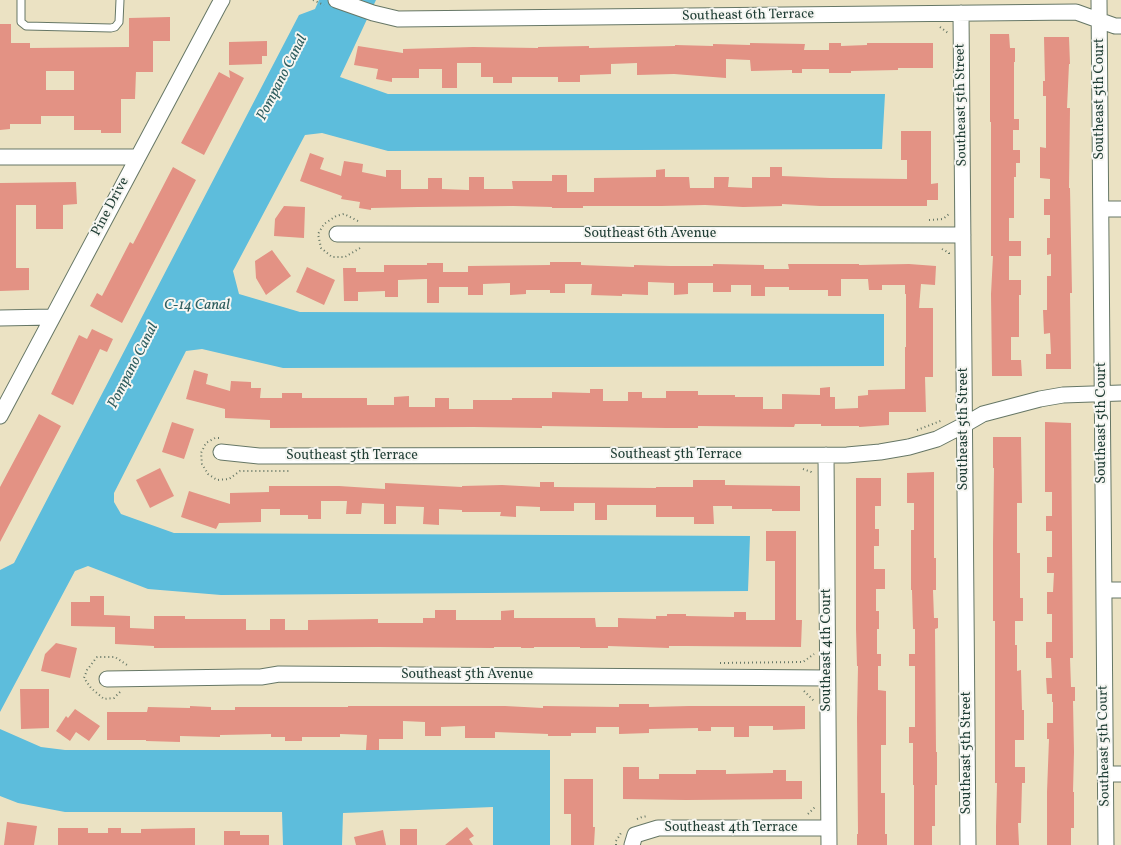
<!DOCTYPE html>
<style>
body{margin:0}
canvas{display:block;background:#ebe2c3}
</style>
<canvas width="1121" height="845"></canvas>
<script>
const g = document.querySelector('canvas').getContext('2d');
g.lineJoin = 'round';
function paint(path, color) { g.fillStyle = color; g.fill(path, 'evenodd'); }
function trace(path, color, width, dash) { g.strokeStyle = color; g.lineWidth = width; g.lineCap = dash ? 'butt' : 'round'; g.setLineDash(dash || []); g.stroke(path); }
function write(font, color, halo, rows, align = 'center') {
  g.font = font + ' Vollkorn,serif'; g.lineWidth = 4; g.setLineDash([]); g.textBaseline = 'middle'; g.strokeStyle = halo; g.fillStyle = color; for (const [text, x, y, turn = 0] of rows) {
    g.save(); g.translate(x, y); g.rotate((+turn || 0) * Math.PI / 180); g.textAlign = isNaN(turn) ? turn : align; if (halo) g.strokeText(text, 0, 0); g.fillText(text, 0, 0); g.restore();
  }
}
const water = new Path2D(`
 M 319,0 L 376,0 L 340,77 L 388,94 L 885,94 L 882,149 L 388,151 L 322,133 L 305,135 L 233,271 L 239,294 L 300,312 L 884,314 L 884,366 L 283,368 L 202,349 L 186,351 L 114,493 L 114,502 L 121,514 L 174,533 L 750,536 L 748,591 L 221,595 L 148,589 L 88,566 L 75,571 L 0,712 L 0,570 L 14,563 L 299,15 L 315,9 Z
 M 0,729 L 41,747 L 65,750 L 550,750 L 550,845 L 493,845 L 493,807 L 343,813 L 342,845 L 283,845 L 282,812 L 65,812 L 18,803 L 0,796 Z`);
const building = new Path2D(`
 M 170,17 L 170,41 L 153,41 L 153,72 L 136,72 L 135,99 L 121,99 L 121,133 L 101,133 L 101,130 L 74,130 L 74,116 L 41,116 L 41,124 L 10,124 L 10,129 L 0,130 L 0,24 L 11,24 L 11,43 L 30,43 L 30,48 L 129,47 L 129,18 ZM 46,71 L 74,71 L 74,90 L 46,90 Z
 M 990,34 L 1009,34 L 1010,48 L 1015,48 L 1015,62 L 1014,62 L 1014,119 L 1019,119 L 1019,130 L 1013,130 L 1013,150 L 1020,150 L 1020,163 L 1016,163 L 1016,177 L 1014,177 L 1014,218 L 1009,218 L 1009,241 L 1021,241 L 1021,256 L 1009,256 L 1009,280 L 1021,280 L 1021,295 L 1019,295 L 1019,337 L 1011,337 L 1011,360 L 1021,360 L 1022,376 L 992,376 L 991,294 L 993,256 L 991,256 L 991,122 L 990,122 Z
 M 1044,37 L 1069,37 L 1070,64 L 1069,64 L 1067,108 L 1070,108 L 1069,188 L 1070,188 L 1072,293 L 1070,293 L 1071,369 L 1046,369 L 1046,354 L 1051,354 L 1050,333 L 1044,334 L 1043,310 L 1047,310 L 1047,276 L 1051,276 L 1051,254 L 1047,255 L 1047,238 L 1050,238 L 1050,215 L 1044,215 L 1044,199 L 1050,199 L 1050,179 L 1040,178 L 1040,147 L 1046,148 L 1046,96 L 1043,96 L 1043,81 L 1045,81 Z
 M 267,41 L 267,56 L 262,56 L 262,64 L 229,65 L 229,42 Z
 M 750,43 L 805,44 L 804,50 L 829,50 L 829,43 L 841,43 L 841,46 L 867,45 L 867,43 L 933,43 L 933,68 L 898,68 L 898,70 L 851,71 L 851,73 L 829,73 L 829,69 L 802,69 L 802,73 L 792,73 L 792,70 L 751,71 L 750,60 L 726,59 L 726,78 L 674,74 L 637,75 L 637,63 L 611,64 L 611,74 L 580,75 L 580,82 L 558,82 L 558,77 L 512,77 L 512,83 L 493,83 L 493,77 L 481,77 L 481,63 L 457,63 L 457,88 L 442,88 L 442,69 L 419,69 L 419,78 L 392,78 L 392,82 L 376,79 L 378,69 L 354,65 L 358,46 L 403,53 L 403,49 L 473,47 L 538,48 L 538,47 L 589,46 L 589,48 L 675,46 L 675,45 L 713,46 L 713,44 L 750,45 Z
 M 229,70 L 244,78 L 204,155 L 181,143 L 219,72 L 230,78 Z
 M 901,131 L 931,131 L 931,184 L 938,183 L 938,200 L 927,200 L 927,206 L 820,206 L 782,204 L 782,206 L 743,207 L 705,205 L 661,206 L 583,206 L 583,208 L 552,208 L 552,207 L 513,206 L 418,207 L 371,208 L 371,210 L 359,208 L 360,202 L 341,199 L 342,196 L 300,181 L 310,153 L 324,158 L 320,169 L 341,176 L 344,161 L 363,164 L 362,172 L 386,177 L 386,170 L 401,170 L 401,189 L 428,189 L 428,178 L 442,178 L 442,189 L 469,190 L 469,177 L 484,177 L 484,189 L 513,189 L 512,181 L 552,181 L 552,175 L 567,175 L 567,192 L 594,192 L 594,178 L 656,177 L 656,170 L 665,169 L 665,177 L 689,177 L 690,188 L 714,188 L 714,177 L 729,177 L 728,187 L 752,188 L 752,177 L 770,177 L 770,167 L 782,167 L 782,176 L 831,178 L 907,179 L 907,160 L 901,160 Z
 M 173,167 L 196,180 L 122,323 L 90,306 L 97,293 L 102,296 L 130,242 L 133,244 Z
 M 76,182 L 77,204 L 63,205 L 63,229 L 36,229 L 36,205 L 16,205 L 16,268 L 29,268 L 29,290 L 0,291 L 0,183 Z
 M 284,206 L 305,207 L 304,238 L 274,236 L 275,219 Z
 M 272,250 L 291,276 L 266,295 L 256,278 L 255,261 Z
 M 550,262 L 581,262 L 581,265 L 634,267 L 634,265 L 671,266 L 713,266 L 713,264 L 764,265 L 764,269 L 789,269 L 788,264 L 859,264 L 859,265 L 909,264 L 936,266 L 935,285 L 921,284 L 919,308 L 933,308 L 933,377 L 925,377 L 926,412 L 889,412 L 889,425 L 859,427 L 859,426 L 821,426 L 821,424 L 795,424 L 794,427 L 698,426 L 698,428 L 666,428 L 542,426 L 542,428 L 473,427 L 270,428 L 270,420 L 225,418 L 225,409 L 186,399 L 194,370 L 208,374 L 206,384 L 230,391 L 231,381 L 251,382 L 251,388 L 261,388 L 260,398 L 282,398 L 282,393 L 302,393 L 302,398 L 367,398 L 367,405 L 394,405 L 394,397 L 409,396 L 409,407 L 435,407 L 435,398 L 449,398 L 449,409 L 473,409 L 473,400 L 512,400 L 512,398 L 552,398 L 552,392 L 590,393 L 590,389 L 603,389 L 603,401 L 628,401 L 628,392 L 642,392 L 642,398 L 666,398 L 666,391 L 698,391 L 698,395 L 735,395 L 735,397 L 763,397 L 763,409 L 782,409 L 782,394 L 820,395 L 820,388 L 830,387 L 830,397 L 835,397 L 835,409 L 858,408 L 858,396 L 868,395 L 868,390 L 905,389 L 905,347 L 906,347 L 906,294 L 905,294 L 905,285 L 882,285 L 882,290 L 869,290 L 868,279 L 841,279 L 841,296 L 828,296 L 828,290 L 789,290 L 789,287 L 765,287 L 765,296 L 751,296 L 751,285 L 731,285 L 731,292 L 713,292 L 713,283 L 688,283 L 688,294 L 674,295 L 674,283 L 648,282 L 648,295 L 622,294 L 622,296 L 591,295 L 592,284 L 565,284 L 565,293 L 550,293 L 550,290 L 526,290 L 526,294 L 510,295 L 510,283 L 483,284 L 483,295 L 468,295 L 468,287 L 439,287 L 439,303 L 427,303 L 427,279 L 398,280 L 398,297 L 385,297 L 385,291 L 358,292 L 358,301 L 344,301 L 343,268 L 356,268 L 356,272 L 384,272 L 384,265 L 427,265 L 427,263 L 443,263 L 443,272 L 468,272 L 468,266 L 550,265 Z
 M 307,267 L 335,280 L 324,305 L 296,292 Z
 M 92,329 L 113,339 L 107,352 L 100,349 L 73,405 L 51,394 L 79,335 L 87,339 Z
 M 39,414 L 61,426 L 0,542 L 0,487 Z
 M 172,422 L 194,429 L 184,459 L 162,452 Z
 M 1045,422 L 1071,423 L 1073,658 L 1070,658 L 1071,687 L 1075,687 L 1075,701 L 1073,701 L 1074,752 L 1073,792 L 1074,792 L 1074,828 L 1071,828 L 1071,845 L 1047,845 L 1047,792 L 1049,739 L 1047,739 L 1047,723 L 1053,723 L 1053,702 L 1052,702 L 1052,694 L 1047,694 L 1046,678 L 1052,678 L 1051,658 L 1046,658 L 1046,642 L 1052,642 L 1052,614 L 1047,614 L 1047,592 L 1053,592 L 1054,573 L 1047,573 L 1047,557 L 1052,557 L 1052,531 L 1046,531 L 1046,516 L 1052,516 L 1052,492 L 1045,492 Z
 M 993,437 L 1021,437 L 1022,503 L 1017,503 L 1017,553 L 1020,553 L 1020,598 L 1023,598 L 1023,621 L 1015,621 L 1015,645 L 1017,645 L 1017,671 L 1021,670 L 1022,710 L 1024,710 L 1024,740 L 1015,740 L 1015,767 L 1025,767 L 1025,783 L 1022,783 L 1021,823 L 1018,823 L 1019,845 L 996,845 L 996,827 L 997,783 L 995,783 L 995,621 L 993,621 L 993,544 L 994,468 L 993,468 Z
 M 160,468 L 174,496 L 150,508 L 136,480 Z
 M 934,472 L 934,558 L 936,558 L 936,590 L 933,590 L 934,618 L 938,618 L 938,628 L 935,629 L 936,752 L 937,752 L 937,785 L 935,785 L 935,826 L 932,826 L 932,845 L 914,845 L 914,785 L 913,785 L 913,743 L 909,743 L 909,727 L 915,727 L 915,666 L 909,666 L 909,654 L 915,654 L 915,629 L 913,629 L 912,590 L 911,590 L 911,530 L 914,530 L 914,503 L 907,503 L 907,473 Z
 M 856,478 L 881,478 L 881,506 L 875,506 L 875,529 L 879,529 L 879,546 L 874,546 L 874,569 L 885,569 L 885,589 L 876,589 L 876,611 L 879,611 L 879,629 L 877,629 L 877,654 L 881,654 L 881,666 L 878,666 L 878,690 L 886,691 L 886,745 L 881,745 L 881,793 L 885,793 L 885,834 L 887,834 L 887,845 L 857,845 L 857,834 L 858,834 L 857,718 L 858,666 L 857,666 L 856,629 Z
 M 693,480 L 725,480 L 725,485 L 800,486 L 800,511 L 772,511 L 772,509 L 732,509 L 732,506 L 713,506 L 714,524 L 694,524 L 694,517 L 656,517 L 656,505 L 607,505 L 607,520 L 595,520 L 595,503 L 574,503 L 574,511 L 540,511 L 540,507 L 516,506 L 516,517 L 500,516 L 501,512 L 462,512 L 462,510 L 439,509 L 439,525 L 423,524 L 424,507 L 396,506 L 396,524 L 384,524 L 384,504 L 362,503 L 361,514 L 346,514 L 347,501 L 321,501 L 321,519 L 308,519 L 308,515 L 280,515 L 280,509 L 261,509 L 261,522 L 219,523 L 216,529 L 181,517 L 189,491 L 230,504 L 230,493 L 269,492 L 269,486 L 339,486 L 385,489 L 385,483 L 462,487 L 462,486 L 502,485 L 540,487 L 540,482 L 554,482 L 554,487 L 656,488 L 656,487 L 693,487 Z
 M 766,531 L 796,531 L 796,620 L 802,620 L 801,647 L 686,646 L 669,646 L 669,648 L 608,646 L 608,648 L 580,648 L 580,647 L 534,647 L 534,648 L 521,648 L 521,647 L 494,647 L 494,648 L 378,647 L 154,648 L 154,646 L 115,644 L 115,627 L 71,626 L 71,602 L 90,602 L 90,596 L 104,596 L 104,615 L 130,616 L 130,628 L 154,629 L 154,616 L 185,616 L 185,619 L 246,619 L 246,630 L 270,630 L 270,619 L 285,619 L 285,630 L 308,630 L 308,620 L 378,619 L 378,623 L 423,623 L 423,618 L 435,618 L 435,610 L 456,610 L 456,620 L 501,620 L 501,611 L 514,610 L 514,618 L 595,618 L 596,627 L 618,627 L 618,618 L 656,619 L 656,616 L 667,616 L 667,614 L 686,614 L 686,616 L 734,617 L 734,612 L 746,612 L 746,620 L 775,620 L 775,561 L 766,561 Z
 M 56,643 L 77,648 L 70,678 L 41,671 L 45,654 Z
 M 20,689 L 49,689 L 49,728 L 21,729 Z
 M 619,704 L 649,704 L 649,707 L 689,706 L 805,706 L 805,729 L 773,730 L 773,726 L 749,726 L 749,737 L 734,737 L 734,727 L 711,727 L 711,731 L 698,731 L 698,728 L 649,729 L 649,733 L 619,734 L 619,727 L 596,727 L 596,733 L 571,733 L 571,736 L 548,736 L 548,734 L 495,732 L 495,738 L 465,738 L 465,726 L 441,727 L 441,736 L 425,736 L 425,722 L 403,721 L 403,739 L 379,739 L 379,750 L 366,750 L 367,735 L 340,734 L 340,737 L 302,737 L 302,741 L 285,741 L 285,737 L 271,737 L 271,734 L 220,735 L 220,737 L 180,736 L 180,742 L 146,741 L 146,740 L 107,740 L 107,712 L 147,712 L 148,707 L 190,708 L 190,706 L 211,707 L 211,710 L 235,710 L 235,707 L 348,707 L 348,706 L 505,706 L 543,708 L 543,706 L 619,707 Z
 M 75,709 L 100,726 L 89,741 L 76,732 L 70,741 L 56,731 L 66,716 L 68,718 Z
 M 623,767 L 639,767 L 639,779 L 659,779 L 659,774 L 696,774 L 696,770 L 726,770 L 726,774 L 773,773 L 773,770 L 786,770 L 786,781 L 802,781 L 802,799 L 686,800 L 623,799 Z
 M 564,779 L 593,779 L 593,827 L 595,827 L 594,845 L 571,845 L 571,814 L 564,814 Z
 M 7,822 L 37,826 L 34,845 L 4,845 Z
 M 467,827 L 474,836 L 469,839 L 473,845 L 445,845 Z
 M 58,828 L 88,828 L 88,833 L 108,833 L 108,828 L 121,828 L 121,833 L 141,833 L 141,829 L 195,828 L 195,845 L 58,845 Z
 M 400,829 L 417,829 L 417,845 L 400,845 Z
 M 383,830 L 386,845 L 356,845 L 354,837 Z
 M 224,831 L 240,831 L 240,835 L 269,835 L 269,845 L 224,845 Z`);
const path = new Path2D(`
 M 313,0 L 324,5
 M 940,27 L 948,33
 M 929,220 L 943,219 L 949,214
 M 358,221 L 344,214 L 336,216 L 324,224 L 318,234 L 321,248 L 332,257 L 345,257 L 360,248
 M 942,249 L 949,253 L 949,254
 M 917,430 L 943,420
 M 219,438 L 215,438 L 206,443 L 201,453 L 202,464 L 208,474 L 217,480 L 229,479 L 240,471 L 291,471
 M 803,469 L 811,472 L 812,475
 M 720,663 L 803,662 L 814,654
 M 804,691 L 815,702
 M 120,692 L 114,698 L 104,699 L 91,688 L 84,678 L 87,670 L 97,657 L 115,657 L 127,665
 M 808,814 L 815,807
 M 637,819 L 642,817 L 648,816
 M 616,845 L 616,841 L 621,833`);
const lane = new Path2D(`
 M 21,0 L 21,22 L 26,26 L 111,28 L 115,27 L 119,22 L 120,0`);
const street = new Path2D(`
 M 336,0 L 373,13 L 398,19 L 1076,12 L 1115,26 L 1121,26
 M 1099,0 L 1106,845
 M 961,13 L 968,845
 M 0,157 L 138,157
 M 1101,209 L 1121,209
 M 337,234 L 963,235
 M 0,318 L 52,317
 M 0,416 L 219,5 L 222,0
 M 221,452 L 259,456 L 847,455 L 880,452 L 909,447 L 937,439 L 964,425 L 983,414 L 1040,399 L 1063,395 L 1121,393
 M 826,455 L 829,845
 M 1104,590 L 1121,590
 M 107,679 L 241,677 L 261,677 L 279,674 L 827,678
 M 1105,774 L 1121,774
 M 632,845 L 635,835 L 658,828 L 828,828`);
const streetNames = [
 ["Southeast 6th Terrace",748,16,-1],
 ["Southeast 5th Court",1100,99,-90],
 ["Southeast 5th Street",962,105,-91],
 ["Pine Drive",111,207,-62],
 ["Southeast 6th Avenue",650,234],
 ["Southeast 5th Court",1102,423,-90],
 ["Southeast 5th Street",964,429,-90],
 ["Southeast 5th Terrace",676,455],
 ["Southeast 5th Terrace",352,456],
 ["Southeast 4th Court",827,650,-90],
 ["Southeast 5th Avenue",467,675],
 ["Southeast 5th Court",1105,746,-91],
 ["Southeast 5th Street",967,753,-90],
 ["Southeast 4th Terrace",731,828]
];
const waterNames = [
 ["Pompano Canal",283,78,-63],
 ["C-14 Canal",197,306],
 ["Pompano Canal",134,366,-63]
];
paint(water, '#5dbddc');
paint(building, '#e39284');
trace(lane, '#676', 9);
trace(street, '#676', 17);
trace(path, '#676', 2, [1, 3]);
trace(lane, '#fff', 7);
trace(street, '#fff', 15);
write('14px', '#1f3d34', '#f6f6f2', streetNames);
write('italic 15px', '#2e5d5e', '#f6f6f2', waterNames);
</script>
